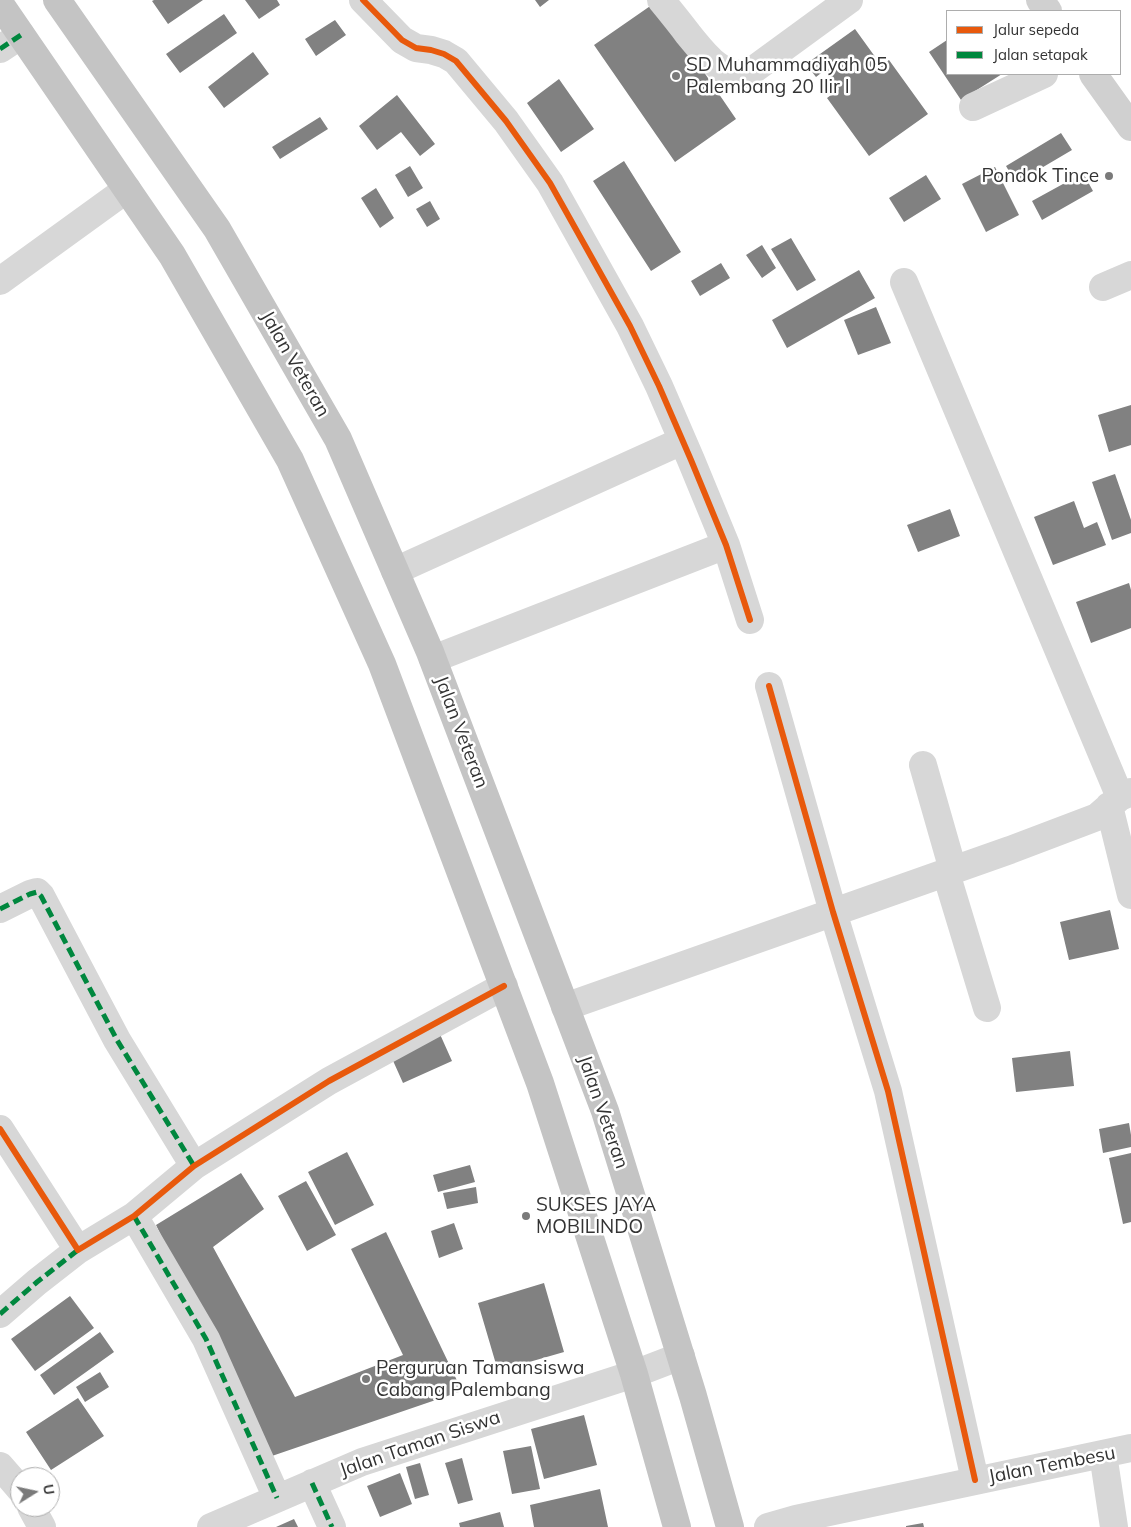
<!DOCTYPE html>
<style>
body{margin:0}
#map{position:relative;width:1131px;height:1527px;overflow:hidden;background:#fff;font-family:Mulish,sans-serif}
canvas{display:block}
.legend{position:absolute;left:946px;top:10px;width:175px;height:65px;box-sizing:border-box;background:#fff;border:1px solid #adadad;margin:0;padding:6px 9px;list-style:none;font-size:15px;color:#333}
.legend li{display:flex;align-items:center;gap:10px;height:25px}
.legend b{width:25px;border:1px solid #adadad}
.north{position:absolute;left:10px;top:1467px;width:50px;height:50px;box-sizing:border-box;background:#fff;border:1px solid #adadad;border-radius:50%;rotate:80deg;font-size:14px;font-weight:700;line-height:20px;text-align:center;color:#333}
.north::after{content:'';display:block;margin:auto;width:18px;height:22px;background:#7a7a7a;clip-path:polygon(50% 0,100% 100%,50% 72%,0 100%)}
</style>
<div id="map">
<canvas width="1131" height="1527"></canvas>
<ul class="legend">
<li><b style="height:6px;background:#e8590c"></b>Jalur sepeda</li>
<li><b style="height:6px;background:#00873e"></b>Jalan setapak</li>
</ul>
<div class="north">U</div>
</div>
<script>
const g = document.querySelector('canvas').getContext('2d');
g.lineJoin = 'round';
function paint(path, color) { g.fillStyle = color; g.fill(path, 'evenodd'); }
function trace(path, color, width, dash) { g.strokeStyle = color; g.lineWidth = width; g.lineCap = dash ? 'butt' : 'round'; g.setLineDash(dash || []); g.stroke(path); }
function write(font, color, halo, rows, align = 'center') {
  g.font = font + ' Mulish,sans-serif'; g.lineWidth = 5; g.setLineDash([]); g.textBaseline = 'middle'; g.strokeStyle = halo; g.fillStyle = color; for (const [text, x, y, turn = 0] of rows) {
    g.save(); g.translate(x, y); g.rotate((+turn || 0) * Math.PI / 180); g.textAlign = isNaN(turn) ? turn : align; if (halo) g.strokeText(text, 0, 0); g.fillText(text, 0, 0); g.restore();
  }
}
const building = new Path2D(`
 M 154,0 L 203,0 L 168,24 L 152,1 Z
 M 245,0 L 277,0 L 280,5 L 259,19 Z
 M 535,0 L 549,0 L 540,7 Z
 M 656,2 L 736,119 L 675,162 L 594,45 Z
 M 224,14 L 237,33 L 180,73 L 166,54 Z
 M 335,20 L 346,35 L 316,56 L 305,39 Z
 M 855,29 L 881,65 L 889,60 L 928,114 L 869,156 L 827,98 L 839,89 L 825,70 L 816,77 L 806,64 Z
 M 947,40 L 947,74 L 1002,74 L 961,100 L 929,52 Z
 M 253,52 L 269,74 L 224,108 L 208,87 Z
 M 559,79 L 594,129 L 561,152 L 527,103 Z
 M 397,95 L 435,144 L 420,156 L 401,132 L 377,150 L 359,126 Z
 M 320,117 L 328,129 L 280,159 L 272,147 Z
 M 1061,133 L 1072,150 L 1016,183 L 1006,166 Z
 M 624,161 L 681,252 L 651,271 L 593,181 Z
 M 410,166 L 423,188 L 408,197 L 395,175 Z
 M 995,167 L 1019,215 L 986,232 L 962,184 Z
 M 1083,173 L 1093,191 L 1042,220 L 1032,201 Z
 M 926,175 L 941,199 L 904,222 L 889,198 Z
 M 376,188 L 394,218 L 380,228 L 361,198 Z
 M 430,201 L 440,219 L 427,227 L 416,209 Z
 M 791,238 L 816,280 L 797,291 L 771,249 Z
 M 762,245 L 776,268 L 762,278 L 746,255 Z
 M 721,263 L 730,278 L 700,296 L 691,281 Z
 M 859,270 L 875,298 L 787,348 L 772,320 Z
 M 876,307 L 891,343 L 858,355 L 844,320 Z
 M 1131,405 L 1131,445 L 1109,452 L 1098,415 Z
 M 1115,474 L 1131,520 L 1131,533 L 1112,540 L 1092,482 Z
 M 1074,501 L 1084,528 L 1097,522 L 1106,545 L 1053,565 L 1034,517 Z
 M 950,509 L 960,536 L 918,552 L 907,525 Z
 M 1129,583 L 1131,590 L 1131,628 L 1091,643 L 1076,602 Z
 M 1110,910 L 1119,949 L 1069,960 L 1060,922 Z
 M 439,1032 L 452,1061 L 403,1083 L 390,1054 Z
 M 1070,1051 L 1074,1086 L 1016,1092 L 1012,1058 Z
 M 1129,1123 L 1131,1135 L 1131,1147 L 1103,1153 L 1099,1129 Z
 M 347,1152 L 374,1205 L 335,1225 L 308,1172 Z
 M 1131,1153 L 1131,1222 L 1123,1224 L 1109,1158 Z
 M 470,1165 L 475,1182 L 438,1192 L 433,1175 Z
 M 241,1173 L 264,1209 L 213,1247 L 295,1397 L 403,1355 L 351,1249 L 386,1232 L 462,1391 L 269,1457 L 156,1225 Z
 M 306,1181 L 336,1235 L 307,1251 L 278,1196 Z
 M 476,1187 L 478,1203 L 447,1209 L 443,1193 Z
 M 454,1223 L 463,1249 L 439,1258 L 431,1231 Z
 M 544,1283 L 564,1352 L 498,1371 L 478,1303 Z
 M 70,1296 L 94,1328 L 35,1371 L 11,1339 Z
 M 100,1332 L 114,1352 L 54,1395 L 40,1375 Z
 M 100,1372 L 109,1387 L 85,1402 L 76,1387 Z
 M 78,1398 L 104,1436 L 51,1470 L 26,1432 Z
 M 584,1415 L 597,1465 L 544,1479 L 531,1429 Z
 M 531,1446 L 540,1489 L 512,1494 L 503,1451 Z
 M 462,1458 L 473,1500 L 458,1504 L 445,1463 Z
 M 420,1463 L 429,1495 L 415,1499 L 406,1467 Z
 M 400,1473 L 412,1504 L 380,1517 L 367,1486 Z
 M 600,1489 L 608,1527 L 534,1527 L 530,1505 Z
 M 500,1512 L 504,1527 L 460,1527 L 459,1523 Z
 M 294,1519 L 298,1527 L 276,1527 Z
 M 923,1523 L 924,1527 L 906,1527 L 906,1526 Z`);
const street = new Path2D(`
 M 363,0 L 402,40 L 416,48 L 431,50 L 444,54 L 456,61 L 506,121 L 550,183 L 630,326 L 659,386 L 691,460 L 726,545 L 750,620
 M 661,0 C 670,11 679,22 688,34 C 703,52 722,80 749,73 L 849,0
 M 0,49 L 21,35
 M 973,107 L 1044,74
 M 0,281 L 127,189
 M 904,282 L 1120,797
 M 1103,287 L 1131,275
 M 395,571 L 682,441
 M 433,659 L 726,545
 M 769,686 L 833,912 L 888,1091 L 975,1480
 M 923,765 L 953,870
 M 1109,806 L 1131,895
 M 946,873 L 987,1008
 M 0,909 L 30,894 L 37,892 L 41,896 L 117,1040 L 194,1166
 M 565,1007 L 1010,850 L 1097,817 L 1120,797 L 1131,792
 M 0,1129 L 78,1250 L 134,1216 L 194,1166 L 329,1081 L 504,986
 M 134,1216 L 206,1339 L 277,1498
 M 0,1314 L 37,1282 L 78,1250
 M 1103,1454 L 1114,1527
 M 0,1466 L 20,1489
 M 312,1483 L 332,1527
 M 31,1507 L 42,1527
 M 211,1527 L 362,1462 L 634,1374 L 681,1356
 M 768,1527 L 796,1519 L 1131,1448`);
const secondary = new Path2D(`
 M 1040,0 L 1048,11
 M 1093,74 L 1131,127`);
const highway = new Path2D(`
 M 57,0 L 217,229 L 338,439 L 430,652 L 605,1111 L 693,1396 L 730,1527
 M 0,4 L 172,255 L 290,460 L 382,664 L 540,1083 L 634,1374 L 677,1527`);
const quiet = new Path2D(`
 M 0,49 L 21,35
 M 0,909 L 30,894 L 37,892 L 41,896 L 117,1040 L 194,1166
 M 134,1216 L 206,1339 L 277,1498
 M 0,1314 L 37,1282 L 78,1250
 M 312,1483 L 332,1527`);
const cycleway = new Path2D(`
 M 363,0 L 402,40 L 416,48 L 431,50 L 444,54 L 456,61 L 506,121 L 550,183 L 630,326 L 659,386 L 691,460 L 726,545 L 750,620
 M 769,686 L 833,912 L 888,1091 L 975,1480
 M 0,1129 L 78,1250 L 134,1216 L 194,1166 L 329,1081 L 504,986`);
const markers = [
 [676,76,5,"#7a7a7a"],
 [1109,176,5,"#7a7a7a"],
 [526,1216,5,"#7a7a7a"],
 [366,1379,5,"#7a7a7a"]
];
const poiNames = [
 ["SD Muhammadiyah 05",686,65],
 ["Palembang 20 Ilir I",686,87],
 ["Pondok Tince",1099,176,"right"],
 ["SUKSES JAYA",536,1205],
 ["MOBILINDO",536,1227],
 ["Perguruan Tamansiswa",376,1368],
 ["Cabang Palembang",376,1390]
];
const streetNames = [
 ["Jalan Veteran",295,364,60],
 ["Jalan Veteran",461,732,69],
 ["Jalan Veteran",603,1112,71],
 ["Jalan Taman Siswa",420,1444,-19],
 ["Jalan Tembesu",1052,1465,-11]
];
paint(building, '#818181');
trace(street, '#d7d7d7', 28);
trace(secondary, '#d0d0d0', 28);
trace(highway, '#c4c4c4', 28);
trace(quiet, '#00873e', 5, [10, 5]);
trace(cycleway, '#e8590c', 6);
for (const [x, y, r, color] of markers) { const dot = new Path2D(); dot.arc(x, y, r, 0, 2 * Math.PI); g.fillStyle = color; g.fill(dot); trace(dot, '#fff', 2); }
write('19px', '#333', '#fff', poiNames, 'left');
write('19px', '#333', '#fff', streetNames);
</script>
